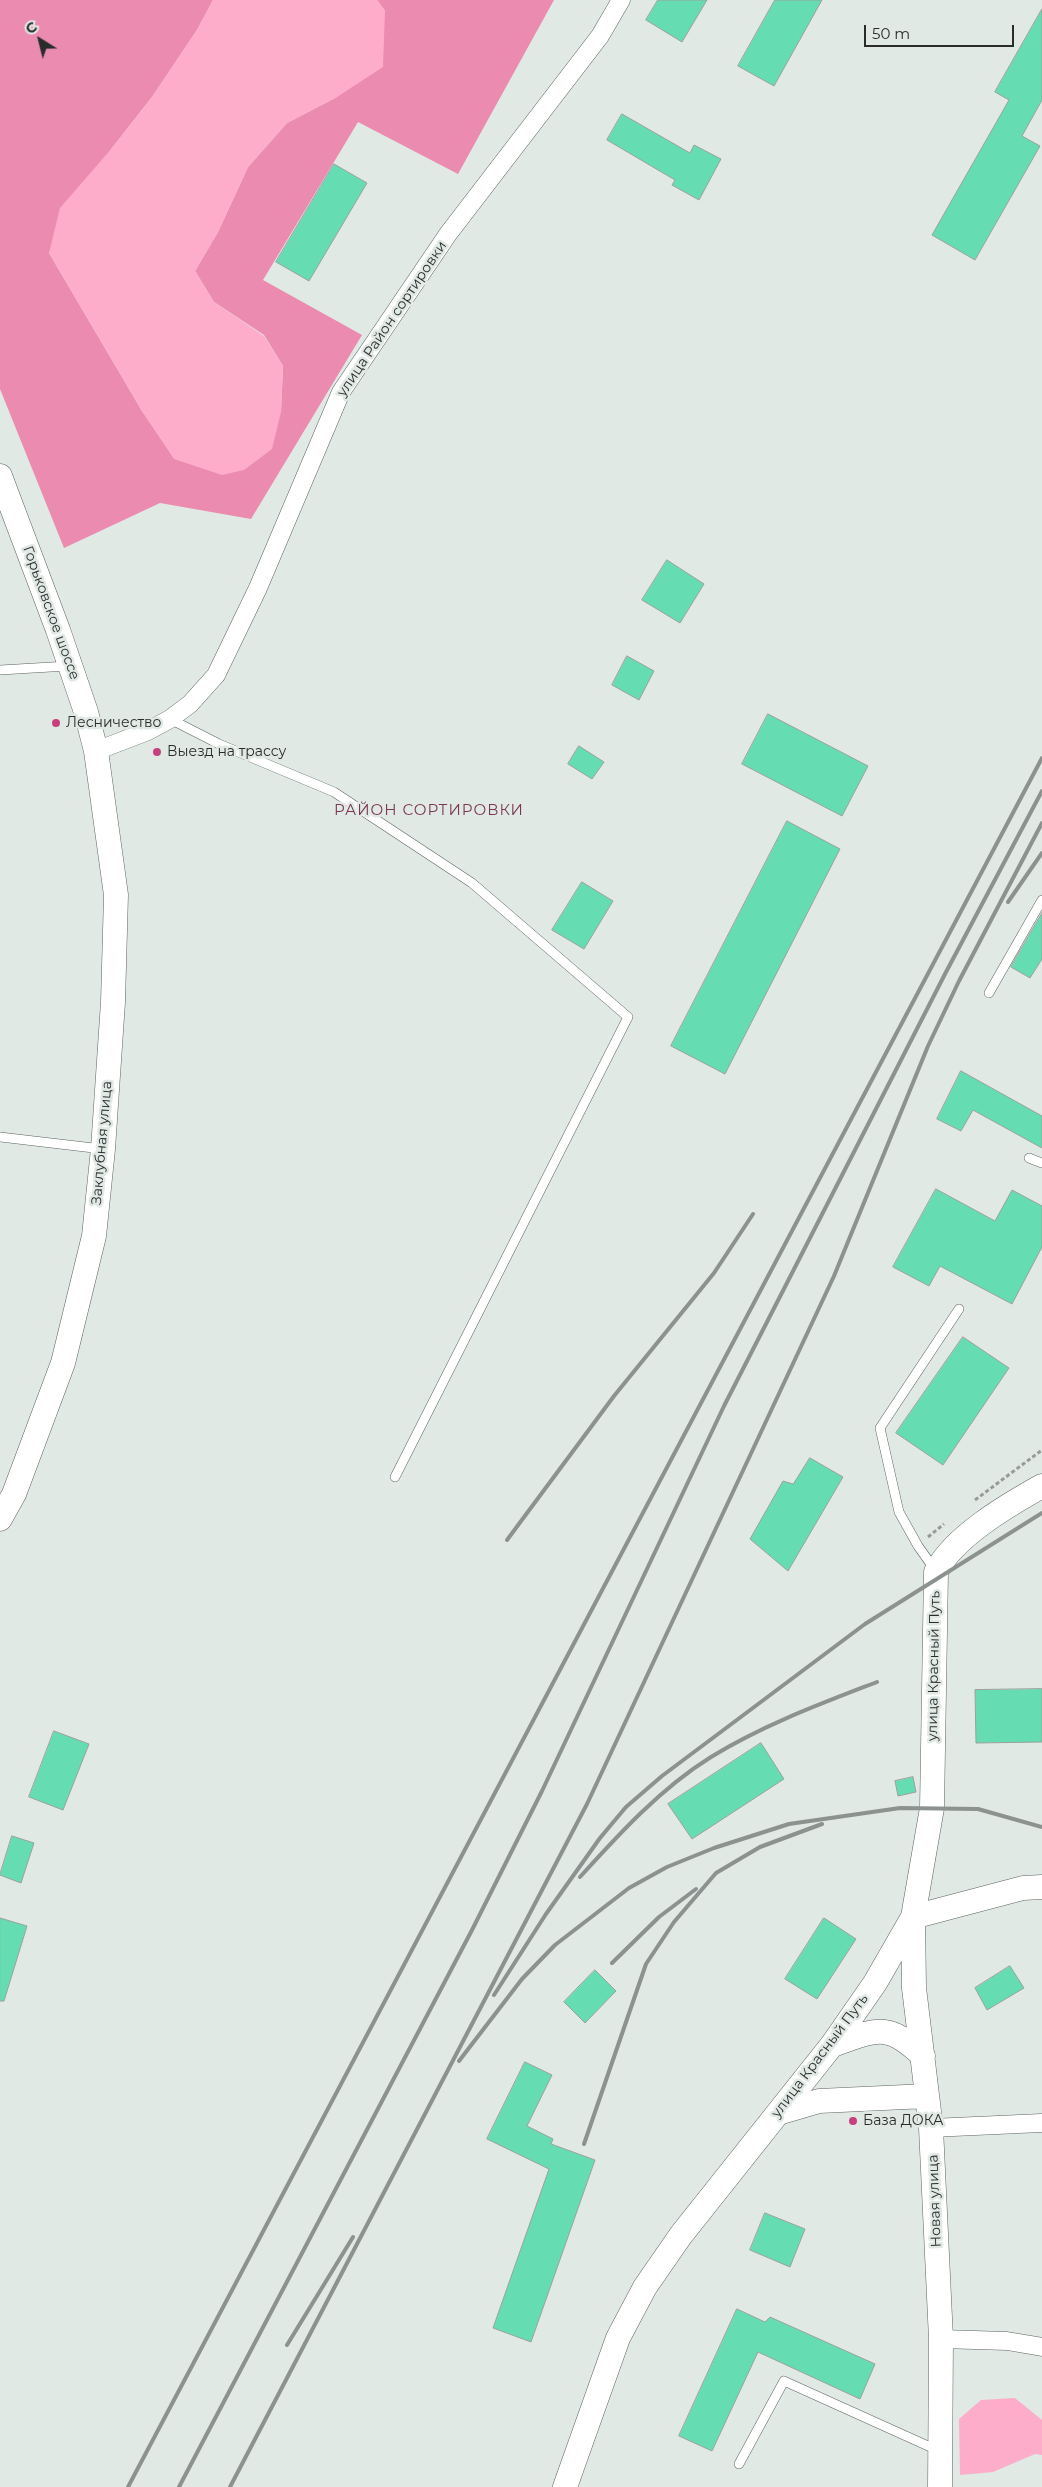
<!DOCTYPE html>
<meta charset="utf-8">
<style>
body{margin:0}
#map{position:relative;width:1042px;height:2487px;overflow:hidden;background:#e1e9e5;font-family:Montserrat,sans-serif}
canvas{display:block}
.north{position:absolute;left:15px;top:15px;width:50px;height:50px;-webkit-text-stroke:4px #e1e9e5;paint-order:stroke;rotate:324deg;font-size:14px;font-weight:700;line-height:20px;text-align:center;color:#292c2b}
.north::after{content:'';display:block;margin:auto;width:18px;height:22px;background:#292c2b;clip-path:polygon(50% 0,100% 100%,50% 72%,0 100%)}
.scale{position:absolute;left:864px;top:25px;width:150px;height:22px;box-sizing:border-box;border:2px solid #292c2b;border-top:0;padding-left:6px;font-size:15px;line-height:18px;white-space:nowrap;color:#292c2b;-webkit-text-stroke:4px #e1e9e5;paint-order:stroke}
</style>
<div id="map">
<canvas width="1042" height="2487"></canvas>
<div class="north">С</div>
<div class="scale">50 m</div>
</div>
<script>
const g = document.querySelector('canvas').getContext('2d');
g.lineJoin = 'round';
function paint(path, color) { g.fillStyle = color; g.fill(path, 'evenodd'); }
function trace(path, color, width, dash) { g.strokeStyle = color; g.lineWidth = width; g.lineCap = dash ? 'butt' : 'round'; g.setLineDash(dash || []); g.stroke(path); }
function write(font, color, halo, rows, align = 'center') {
  g.font = font + ' Montserrat,sans-serif'; g.lineWidth = 5; g.setLineDash([]); g.textBaseline = 'middle'; g.strokeStyle = halo; g.fillStyle = color; for (const [text, x, y, turn = 0] of rows) {
    g.save(); g.translate(x, y); g.rotate((+turn || 0) * Math.PI / 180); g.textAlign = isNaN(turn) ? turn : align; if (halo) g.strokeText(text, 0, 0); g.fillText(text, 0, 0); g.restore();
  }
}
const forest = new Path2D(`
 M 0,0 L 213,0 L 197,30 L 152,97 L 112,148 L 49,253 L 142,411 L 174,458 L 281,412 L 283,366 L 264,335 L 214,302 L 195,271 L 218,232 L 248,167 L 287,123 L 337,97 L 385,11 L 377,0 L 554,0 L 458,174 L 358,122 L 263,280 L 362,335 L 251,519 L 160,503 L 64,548 L 0,389 Z`);
const water = new Path2D(`
 M 213,0 L 377,0 L 385,11 L 383,67 L 337,97 L 287,123 L 248,167 L 218,232 L 195,271 L 214,302 L 264,336 L 283,366 L 281,412 L 272,449 L 244,470 L 222,475 L 174,459 L 142,411 L 49,253 L 60,208 L 112,148 L 152,97 L 197,30 Z
 M 1015,2398 L 1042,2420 L 1042,2455 L 1035,2454 L 993,2472 L 960,2475 L 959,2419 L 981,2400 Z`);
const building = new Path2D(`
 M 658,0 L 707,0 L 682,42 L 646,20 Z
 M 775,0 L 822,0 L 774,86 L 738,66 Z
 M 1042,9 L 1042,100 L 1022,136 L 1040,146 L 975,260 L 932,235 L 1009,100 L 995,92 Z
 M 622,114 L 690,153 L 694,145 L 721,159 L 699,200 L 672,185 L 675,180 L 607,140 Z
 M 334,164 L 367,183 L 309,281 L 276,262 Z
 M 667,560 L 704,584 L 680,623 L 642,600 Z
 M 627,656 L 654,671 L 639,700 L 612,685 Z
 M 768,714 L 868,766 L 842,816 L 742,764 Z
 M 579,746 L 604,762 L 592,779 L 568,764 Z
 M 787,821 L 840,849 L 725,1074 L 671,1046 Z
 M 582,882 L 613,901 L 584,949 L 552,930 Z
 M 1042,913 L 1042,959 L 1030,978 L 1011,967 Z
 M 961,1071 L 1042,1116 L 1042,1148 L 973,1110 L 961,1131 L 937,1119 Z
 M 936,1189 L 995,1221 L 1012,1190 L 1042,1206 L 1042,1247 L 1012,1304 L 940,1266 L 929,1286 L 893,1267 Z
 M 963,1337 L 1009,1368 L 943,1465 L 896,1433 Z
 M 810,1458 L 843,1477 L 788,1571 L 750,1539 L 783,1481 L 793,1484 Z
 M 1042,1689 L 1042,1742 L 976,1743 L 975,1690 Z
 M 54,1731 L 89,1744 L 63,1810 L 29,1797 Z
 M 761,1743 L 784,1779 L 692,1839 L 668,1804 Z
 M 913,1777 L 916,1792 L 898,1796 L 895,1781 Z
 M 12,1836 L 34,1843 L 21,1883 L 0,1875 Z
 M 0,1918 L 27,1926 L 4,2001 L 0,2001 Z
 M 824,1918 L 856,1939 L 817,1999 L 785,1979 Z
 M 1010,1966 L 1024,1988 L 987,2010 L 975,1988 Z
 M 595,1970 L 616,1991 L 585,2023 L 564,2002 Z
 M 525,2062 L 552,2075 L 527,2126 L 553,2139 L 551,2144 L 595,2160 L 531,2342 L 493,2328 L 549,2169 L 487,2139 Z
 M 765,2213 L 805,2229 L 790,2267 L 750,2250 Z
 M 737,2309 L 765,2322 L 770,2317 L 875,2364 L 860,2399 L 758,2352 L 712,2451 L 679,2436 Z`);
const path = new Path2D(`
 M 975,1500 L 1042,1450
 M 928,1537 L 944,1524`);
const lane = new Path2D(`
 M 0,670 L 68,666
 M 170,719 L 219,744 L 334,792 L 472,883 L 628,1017 L 395,1477
 M 989,993 L 1042,900
 M 0,1137 L 102,1149
 M 1029,1158 L 1042,1163
 M 935,1570 L 918,1546 L 899,1512 L 880,1428 L 959,1309
 M 739,2464 L 784,2381 L 937,2450`);
const street = new Path2D(`
 M 96,751 L 148,731 L 170,719 L 190,704 L 216,675 L 258,588 L 341,392 L 448,234 L 600,36 L 621,0
 M 931,2128 L 1042,2123
 M 941,2339 L 1007,2341 L 1042,2347`);
const secondary = new Path2D(`
 M 0,476 L 58,630 L 86,712 L 96,751 L 116,895 L 113,1002 L 103,1149 L 94,1236 L 63,1363 L 14,1494 L 0,1519
 M 832,2045 C 876,2030 887,2021 923,2056
 M 778,2113 L 819,2101 L 927,2096
 M 565,2487 L 618,2338 L 645,2287 L 681,2235 L 832,2045 L 875,1983 L 913,1917 L 932,1808 L 936,1572 C 953,1537 1008,1505 1042,1486
 M 940,2487 L 941,2339 L 931,2128 L 914,1988 L 913,1917 L 1023,1888 L 1042,1887`);
const rail = new Path2D(`
 M 1008,902 L 1042,853
 M 507,1540 L 614,1396 L 714,1273 L 753,1214
 M 580,1877 C 619,1834 661,1788 711,1757 C 763,1725 820,1704 877,1682
 M 612,1963 L 659,1917 L 696,1889
 M 494,1995 L 546,1914 L 600,1838 L 626,1807 L 662,1776 L 865,1624 L 1042,1513
 M 459,2061 L 522,1979 L 555,1945 L 629,1888 L 667,1867 L 714,1848 L 789,1824 L 900,1808 L 978,1809 L 1042,1827
 M 584,2144 L 646,1964 L 674,1922 L 716,1873 L 760,1847 L 822,1824
 M 287,2345 L 353,2237
 M 128,2487 L 1042,758
 M 179,2487 L 472,1930 L 542,1791 L 724,1406 L 945,974 L 1042,791
 M 230,2487 L 587,1804 L 834,1276 L 928,1046 L 959,981 L 1042,823`);
const markers = [
 [56,723,5,"#c73f7c"],
 [157,752,5,"#c73f7c"],
 [853,2121,5,"#c73f7c"]
];
const streetNames = [
 ["улица Район сортировки",392,319,-56],
 ["Горьковское шоссе",51,613,70],
 ["Заклубная улица",102,1143,-85],
 ["улица Красный Путь",934,1666,-89],
 ["улица Красный Путь",820,2056,-53],
 ["Новая улица",935,2201,-92]
];
const poiNames = [
 ["Лесничество",66,723],
 ["Выезд на трассу",167,752],
 ["База ДОКА",863,2121]
];
const neighbourhoodNames = [
 ["РАЙОН СОРТИРОВКИ",429,811]
];
paint(forest, '#eb8baf');
paint(water, '#fdadc9');
paint(building, '#66dcb2');
trace(building, '#9aa19e', 1);
trace(lane, '#5c6360', 10);
trace(street, '#5c6360', 19);
trace(secondary, '#5c6360', 25);
trace(path, '#959b98', 3, [4, 2.5]);
trace(lane, '#fff', 9);
trace(street, '#fff', 18);
trace(secondary, '#fff', 24);
trace(rail, '#8c928f', 4);
for (const [x, y, r, color] of markers) { const dot = new Path2D(); dot.arc(x, y, r, 0, 2 * Math.PI); g.fillStyle = color; g.fill(dot); trace(dot, '#e1e9e5', 2); }
write('14px', '#292c2b', '#e1e9e5', streetNames);
write('14px', '#292c2b', '#e1e9e5', poiNames, 'left');
g.letterSpacing = '1px';
write('15px', '#7b3652', '#e1e9e5', neighbourhoodNames);
g.letterSpacing = '0px';
</script>
